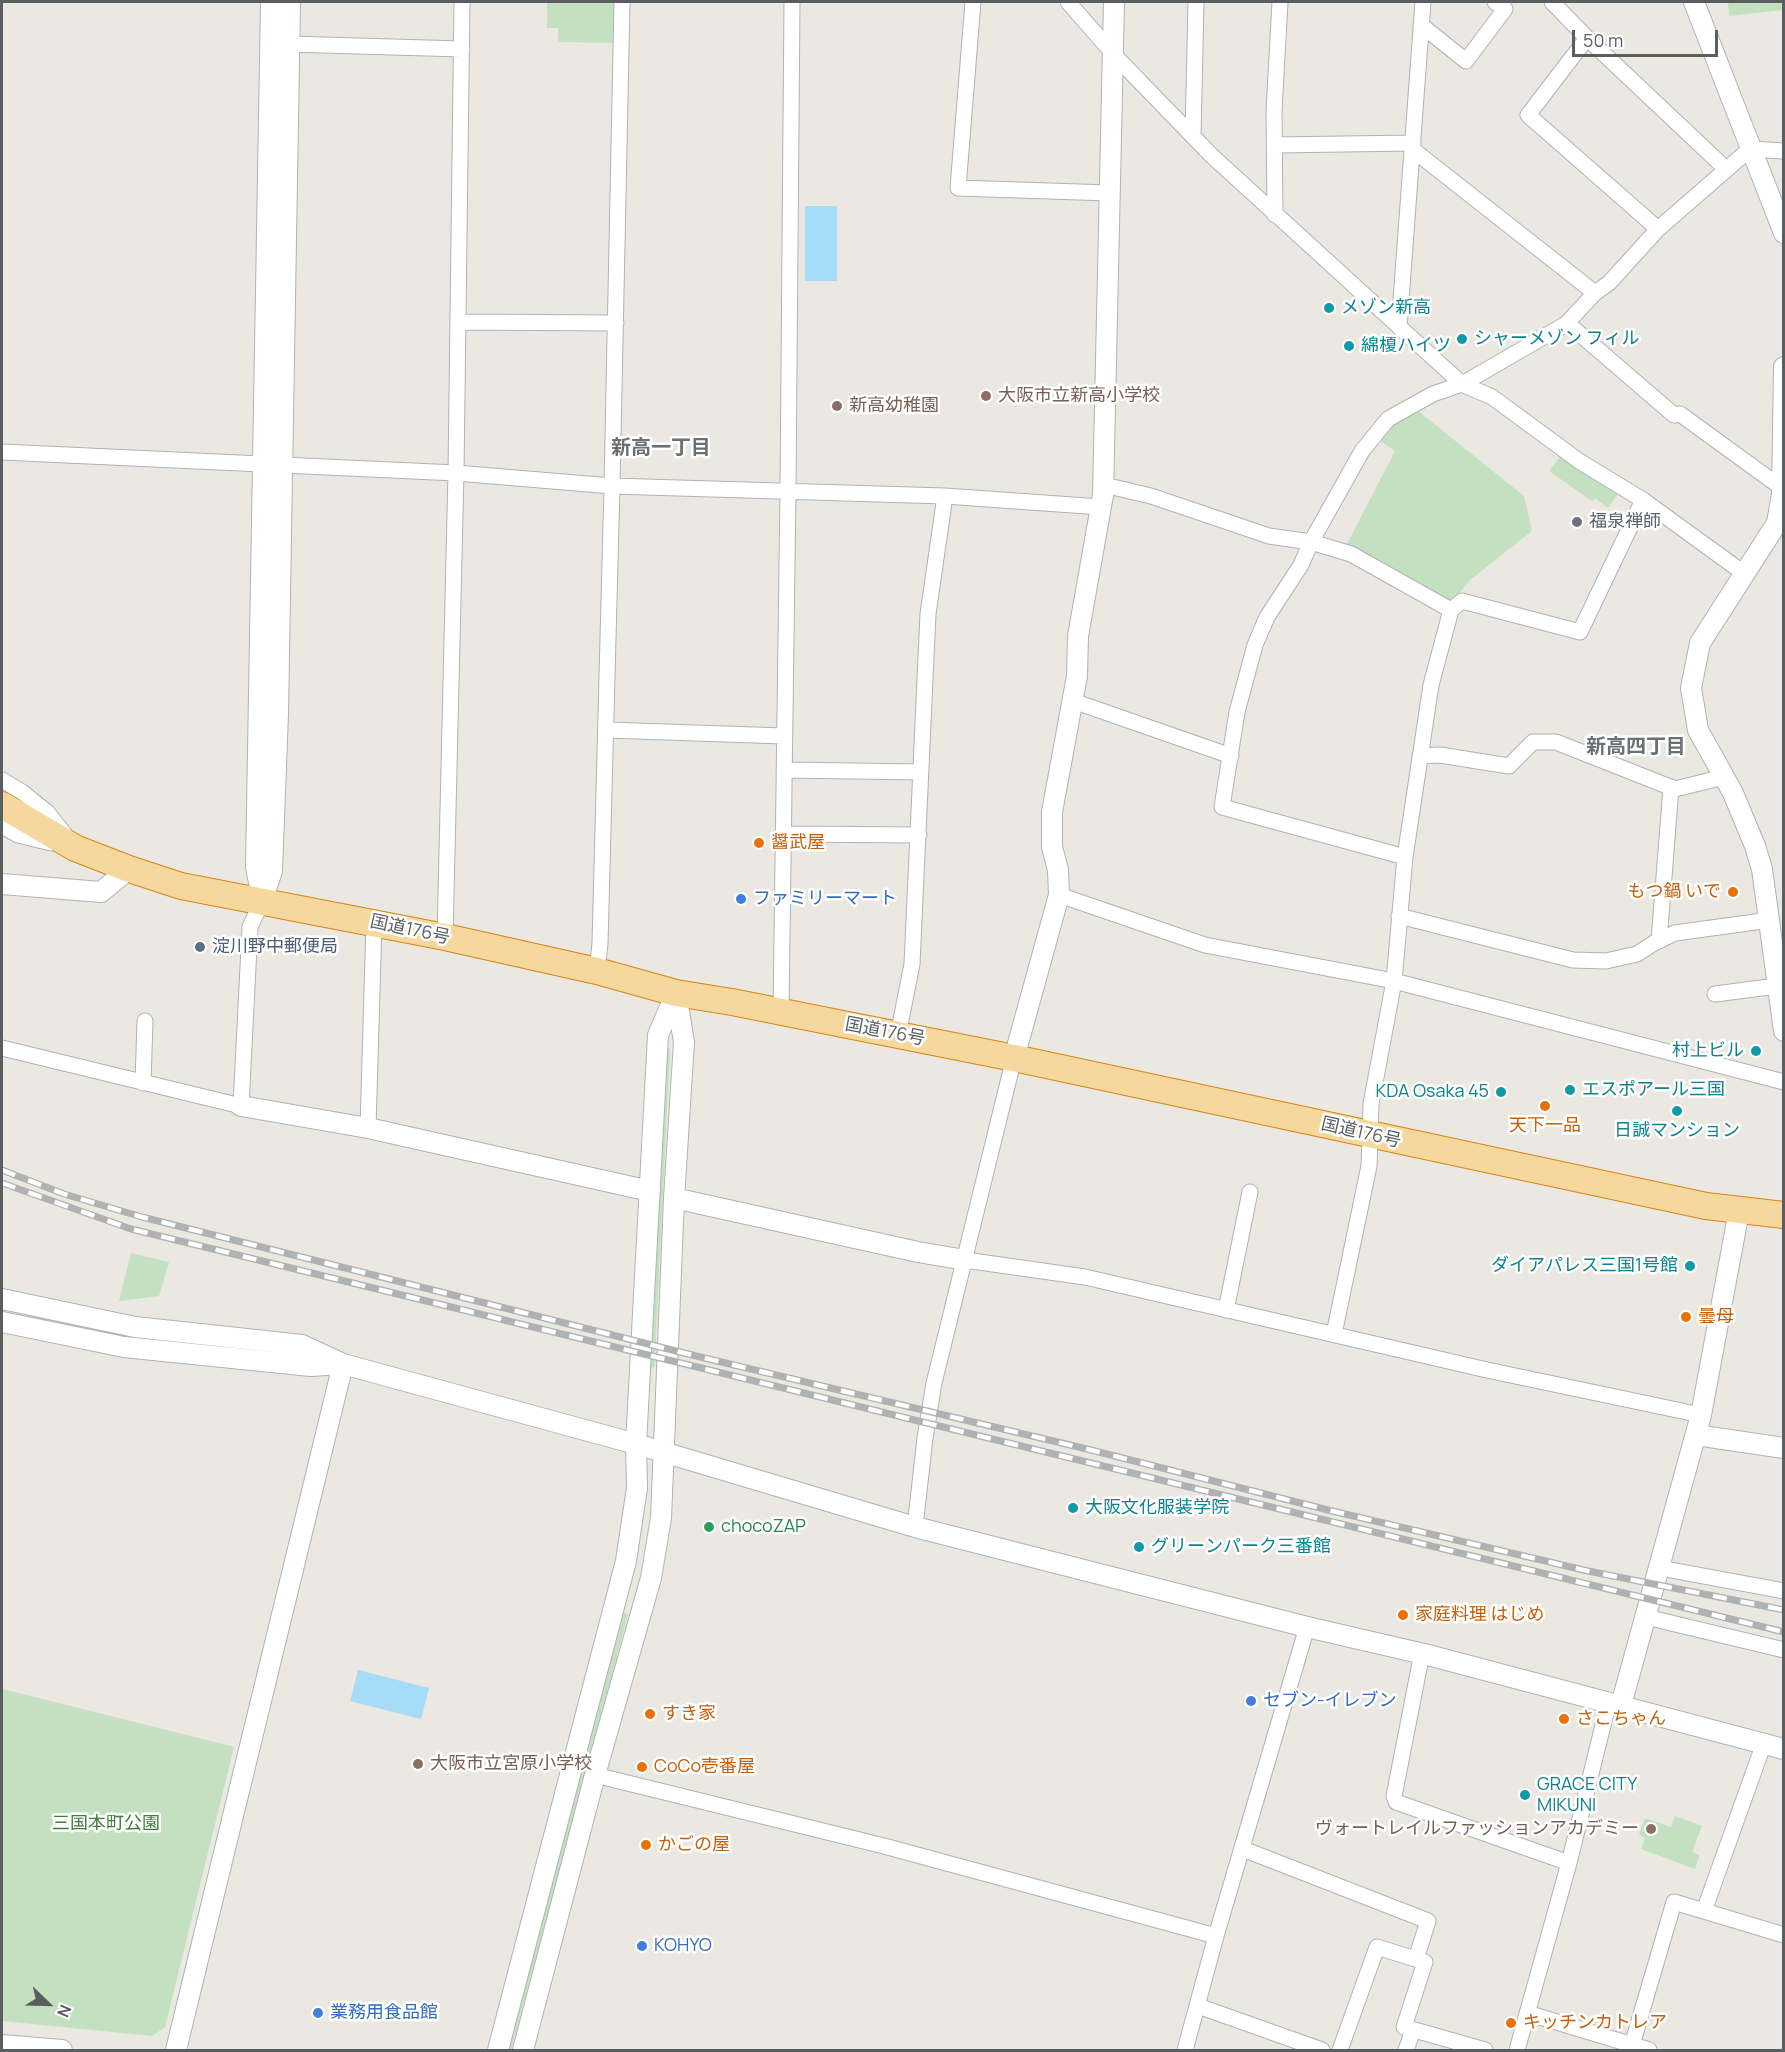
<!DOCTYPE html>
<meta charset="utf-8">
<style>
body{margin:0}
#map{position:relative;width:1785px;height:2052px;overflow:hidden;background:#ebe8e1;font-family:Manrope,sans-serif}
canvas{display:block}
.frame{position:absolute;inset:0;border:3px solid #5a5e61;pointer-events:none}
.north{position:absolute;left:18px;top:1974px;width:60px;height:60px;-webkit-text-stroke:4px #fff;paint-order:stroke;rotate:113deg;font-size:16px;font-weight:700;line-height:24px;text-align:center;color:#5a5e61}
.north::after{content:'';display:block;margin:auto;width:21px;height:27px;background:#5a5e61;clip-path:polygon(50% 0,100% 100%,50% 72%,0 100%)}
.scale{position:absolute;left:1572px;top:30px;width:146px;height:27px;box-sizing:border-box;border:3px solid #5a5e61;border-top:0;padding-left:8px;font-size:18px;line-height:21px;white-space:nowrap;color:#5a5e61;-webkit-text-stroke:4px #fff;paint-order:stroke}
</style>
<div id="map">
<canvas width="1785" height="2052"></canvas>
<div class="frame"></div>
<div class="north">N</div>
<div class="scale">50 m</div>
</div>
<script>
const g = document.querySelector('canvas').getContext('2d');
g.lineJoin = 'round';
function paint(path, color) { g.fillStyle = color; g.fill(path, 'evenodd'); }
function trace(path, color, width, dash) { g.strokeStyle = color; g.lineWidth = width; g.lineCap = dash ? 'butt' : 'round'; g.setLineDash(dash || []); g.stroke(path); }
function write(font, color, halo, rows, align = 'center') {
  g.font = font + ' Manrope,"Noto Sans JP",sans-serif'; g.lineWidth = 5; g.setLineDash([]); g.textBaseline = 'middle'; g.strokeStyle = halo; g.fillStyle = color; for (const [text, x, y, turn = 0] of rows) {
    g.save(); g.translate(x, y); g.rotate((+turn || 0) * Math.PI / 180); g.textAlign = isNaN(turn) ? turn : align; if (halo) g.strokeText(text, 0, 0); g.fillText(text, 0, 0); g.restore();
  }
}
const green = new Path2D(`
 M 547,2 L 614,2 L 614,43 L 558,42 L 558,28 L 547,28 Z
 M 1728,2 L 1783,2 L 1783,10 L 1729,16 Z
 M 1417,410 L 1524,496 L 1532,531 L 1470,580 L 1454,599 L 1446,600 L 1347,544 L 1395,451 L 1376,438 L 1392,424 Z
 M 1562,454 L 1618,494 L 1608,508 L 1595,498 L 1592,501 L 1549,471 Z
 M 667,1046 L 670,1049 L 656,1336 L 655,1366 L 649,1371 Z
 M 131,1253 L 169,1262 L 159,1296 L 119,1301 Z
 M 33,1315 L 248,1349 L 248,1351 L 134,1342 L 29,1318 Z
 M 625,1612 L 628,1615 L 511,2050 L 506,2050 L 623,1614 Z
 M 2,1689 L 234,1747 L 165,2027 L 152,2036 L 2,2021 Z
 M 1675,1816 L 1702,1826 L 1692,1852 L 1700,1855 L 1695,1869 L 1641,1849 L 1645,1838 L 1639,1835 L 1645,1818 L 1671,1827 Z`);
const water = new Path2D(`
 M 805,206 L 837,206 L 837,281 L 805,281 Z
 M 358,1670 L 429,1688 L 421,1719 L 350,1701 Z`);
const minor = new Path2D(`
 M 973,2 L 958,188 L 1110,193
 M 1068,2 L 1117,58 L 1212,156 L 1462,384 L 1492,397 L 1579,461 L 1643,500 L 1745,574
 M 1552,2 L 1587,38 L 1528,115 L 1658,229
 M 1421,25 L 1466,61 L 1505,9 L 1495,2
 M 1587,38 L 1726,169
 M 289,44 L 462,49
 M 1193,136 L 1196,2
 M 1275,145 L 1413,143
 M 1412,149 L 1595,293
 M 1275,215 L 1274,111 L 1280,2
 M 458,322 L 616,323
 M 1566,324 L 1574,329 L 1674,415 L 1680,414 L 1782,488
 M 1399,327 L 1423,2
 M 2,452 L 456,473 L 612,486 L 945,496 L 1101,507
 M 1104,485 L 1151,496 L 1269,536 L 1311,542 L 1351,554 L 1451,610
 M 1073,701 L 1231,756
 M 606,730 L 784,736
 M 1420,756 L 1440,755 L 1509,766 L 1533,742 L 1556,742 L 1675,789 L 1724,777
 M 784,770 L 921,772
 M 2,780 L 22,792 L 47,812 L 66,836
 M 2,826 L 18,835 L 51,843
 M 783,834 L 919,835
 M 1405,857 L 1222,807 L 1237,712 L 1255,645 L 1267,617 L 1301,565 L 1311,542 L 1362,451 L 1388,419 L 1433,394 L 1462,384 L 1566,324 L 1595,293 L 1609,283 L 1658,229 L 1750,149 L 1784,151
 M 1059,895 L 1205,945 L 1394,981 L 1784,1082
 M 1399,916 L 1573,960 L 1606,961 L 1637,954 L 1654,943 L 1675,933 L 1770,920
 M 445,937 L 456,473 L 462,2
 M 1659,941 L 1671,787
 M 597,971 L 600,943 L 612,486 L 622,2
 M 1715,994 L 1777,986
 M 781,1012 L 788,490 L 792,2
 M 898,1035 L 912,964 L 928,614 L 945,496
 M 2,1048 L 241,1106 L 250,927 L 262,901
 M 143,1083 L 145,1021
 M 368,1128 L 374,923
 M 965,1260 L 1085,1277 L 1487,1370 L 1701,1415
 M 1226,1310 L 1250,1192
 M 1334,1334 L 1369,1166 L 1371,1104 L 1394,981 L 1405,857 L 1431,685 L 1451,610 L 1462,601 L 1580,632 L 1643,500
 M 915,1527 L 925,1438 L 934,1383 L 1014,1058
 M 1660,1568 L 1784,1591
 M 1646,1617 L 1784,1650
 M 1422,1653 L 1394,1796 L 1396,1802 L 1569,1863
 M 595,1775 L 884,1846 L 1216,1936
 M 1243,1849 L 1428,1921 L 1416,1959
 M 1704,1911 L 1764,1743
 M 1198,2006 L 1322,2050
 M 1527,2013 L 1649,2050
 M 1632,2045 L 1674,1902 L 1784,1935
 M 1185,2050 L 1216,1936 L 1307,1627
 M 1340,2050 L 1377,1947 L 1425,1962 L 1404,2027 L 1485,2050
 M 1406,2050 L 1413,2030
 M 1517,2050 L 1569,1863 L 1609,1701`);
const tertiary = new Path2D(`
 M 1694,2 L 1784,233
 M 1784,367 L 1782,494 L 1777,523 L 1700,643 L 1691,688 L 1698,730 L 1733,793 L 1755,846 L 1762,869 L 1784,1031
 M 2,884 L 101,892 L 129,869
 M 262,898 L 256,867 L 271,2
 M 262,901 L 272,871 L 278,714 L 290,2
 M 1014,1058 L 1059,895 L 1058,870 L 1052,847 L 1052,812 L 1077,676 L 1078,636 L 1103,495 L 1114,2
 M 241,1106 L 368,1128 L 650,1191
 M 674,1198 L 918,1252 L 965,1260
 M 2,1299 L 135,1327 L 302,1345 L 343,1364 L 636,1444 L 915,1527 L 1307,1627 L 1428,1655 L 1784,1749
 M 2,1322 L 124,1347 L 311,1366 L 340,1364
 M 1696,1435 L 1784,1448
 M 1621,1705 L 1701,1415 L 1739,1211
 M 2,2045 L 62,2050
 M 176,2050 L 343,1364
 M 498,2050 L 626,1561 L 637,1488 L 636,1444 L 658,1035 L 676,993
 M 523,2050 L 595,1775 L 651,1578 L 661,1518 L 674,1198 L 684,1042 L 676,993`);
const trunk = new Path2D(`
 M 2,805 L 75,848 L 129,869 L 181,886 L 445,937 L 597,971 L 676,993 L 732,1002 L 1014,1058 L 1706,1206 L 1784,1215`);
const rail = new Path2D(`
 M 2,1170 L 64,1194 L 142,1217 L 692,1355 L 1091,1450 L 1328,1510 L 1588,1571 L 1784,1610
 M 2,1183 L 131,1229 L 1784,1632`);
const markers = [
 [1329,308,6,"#0f9aa8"],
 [1462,339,6,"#0f9aa8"],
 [1349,346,6,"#0f9aa8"],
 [986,396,6,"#8d6e63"],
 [837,406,6,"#8d6e63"],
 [1577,522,6,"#6b7280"],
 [759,843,6,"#e8710a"],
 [1733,892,6,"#e8710a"],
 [741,899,6,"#3f7fe0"],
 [200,947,6,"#5c6f8a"],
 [1756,1051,6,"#0f9aa8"],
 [1570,1090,6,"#0f9aa8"],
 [1501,1092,6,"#0f9aa8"],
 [1545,1106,6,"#e8710a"],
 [1677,1111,6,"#0f9aa8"],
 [1690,1266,6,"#0f9aa8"],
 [1686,1317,6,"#e8710a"],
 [1073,1508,6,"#0f9aa8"],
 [709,1527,6,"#2e9e5b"],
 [1139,1547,6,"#0f9aa8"],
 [1403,1615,6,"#e8710a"],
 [1251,1701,6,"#3f7fe0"],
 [650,1714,6,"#e8710a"],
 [1564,1719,6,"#e8710a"],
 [418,1764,6,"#8d6e63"],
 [642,1767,6,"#e8710a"],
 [1525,1795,6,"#0f9aa8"],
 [1651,1829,6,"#8d6e63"],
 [646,1845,6,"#e8710a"],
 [642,1946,6,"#3f7fe0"],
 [318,2013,6,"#3f7fe0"],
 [1511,2023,6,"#e8710a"]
];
const cultureNames = [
 ["メゾン新高",1341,308],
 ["シャーメゾン フィル",1474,339],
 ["綿榎ハイツ",1361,346],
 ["村上ビル",1744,1051,"right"],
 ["エスポアール三国",1582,1090],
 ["KDA Osaka 45",1489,1092,"right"],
 ["日誠マンション",1677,1131,"center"],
 ["ダイアパレス三国1号館",1678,1266,"right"],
 ["大阪文化服装学院",1085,1508],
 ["グリーンパーク三番館",1151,1547],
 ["GRACE CITY",1537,1785],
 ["MIKUNI",1537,1806]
];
const educationNames = [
 ["大阪市立新高小学校",998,396],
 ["新高幼稚園",849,406],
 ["大阪市立宮原小学校",430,1764],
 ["ヴォートレイルファッションアカデミー",1639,1829,"right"]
];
const worshipNames = [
 ["福泉禅師",1589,522]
];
const foodNames = [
 ["醤武屋",771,843],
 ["もつ鍋 いで",1721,892,"right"],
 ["天下一品",1545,1126,"center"],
 ["曇母",1698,1317],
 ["家庭料理 はじめ",1415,1615],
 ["すき家",662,1714],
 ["さこちゃん",1576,1719],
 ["CoCo壱番屋",654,1767],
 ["かごの屋",658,1845],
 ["キッチンカトレア",1523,2023]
];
const shopNames = [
 ["ファミリーマート",753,899],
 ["セブン-イレブン",1263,1701],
 ["KOHYO",654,1946],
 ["業務用食品館",330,2013]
];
const streetNames = [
 ["国道176号",410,930,12],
 ["国道176号",885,1032,11],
 ["国道176号",1361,1133,13]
];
const serviceNames = [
 ["淀川野中郵便局",212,947]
];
const leisureNames = [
 ["chocoZAP",721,1527]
];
const parkNames = [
 ["三国本町公園",106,1824]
];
const neighbourhoodNames = [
 ["新高一丁目",661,448],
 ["新高四丁目",1636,747]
];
paint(green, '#c3e1c0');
paint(water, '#a6dcf7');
trace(minor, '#afb3b6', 17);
trace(tertiary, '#afb3b6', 22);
trace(trunk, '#d88514', 28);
trace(minor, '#fff', 15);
trace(tertiary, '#fff', 20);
trace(trunk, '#f5d89e', 26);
trace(rail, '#b0b1b1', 7);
trace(rail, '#fff', 4.5, [14]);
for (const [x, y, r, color] of markers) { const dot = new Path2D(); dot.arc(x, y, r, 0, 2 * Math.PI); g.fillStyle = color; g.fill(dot); trace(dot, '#fff', 2); }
write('18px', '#0d838f', '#fff', cultureNames, 'left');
write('18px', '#785e54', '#fff', educationNames, 'left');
write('18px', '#5b616d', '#fff', worshipNames, 'left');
write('18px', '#c56008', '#fff', foodNames, 'left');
write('18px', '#366cbe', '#fff', shopNames, 'left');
write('18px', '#5a5e61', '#fff', streetNames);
write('18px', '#4e5e75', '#fff', serviceNames, 'left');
write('18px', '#27864d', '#fff', leisureNames, 'left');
write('18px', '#407e3b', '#fff', parkNames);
write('bold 20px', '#6b7073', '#fff', neighbourhoodNames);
</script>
